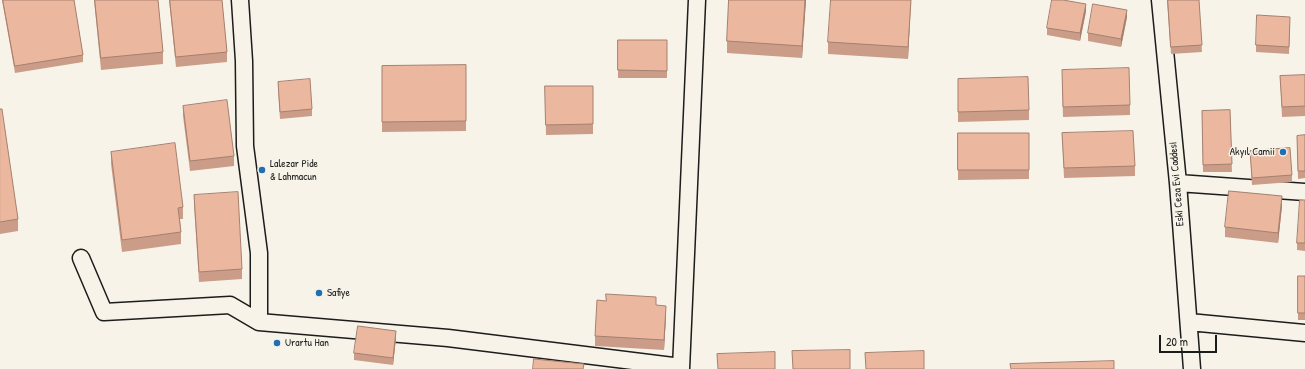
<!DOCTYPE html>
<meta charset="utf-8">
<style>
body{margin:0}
#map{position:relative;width:1305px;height:369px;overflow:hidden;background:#f7f3e8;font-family:"Patrick Hand",sans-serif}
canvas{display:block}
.scale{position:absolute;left:1159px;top:335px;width:58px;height:18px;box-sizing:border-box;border:2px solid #1c1c1c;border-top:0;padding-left:5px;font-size:12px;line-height:14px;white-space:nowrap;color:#1c1c1c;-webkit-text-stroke:3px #f7f3e8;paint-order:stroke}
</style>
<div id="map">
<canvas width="1305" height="369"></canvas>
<div class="scale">20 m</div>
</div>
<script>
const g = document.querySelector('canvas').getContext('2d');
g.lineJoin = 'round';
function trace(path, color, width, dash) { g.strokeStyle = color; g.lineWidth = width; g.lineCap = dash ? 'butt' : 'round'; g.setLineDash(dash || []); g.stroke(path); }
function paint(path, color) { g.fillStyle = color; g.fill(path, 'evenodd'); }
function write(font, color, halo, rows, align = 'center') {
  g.font = font + ' "Patrick Hand",sans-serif'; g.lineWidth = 3; g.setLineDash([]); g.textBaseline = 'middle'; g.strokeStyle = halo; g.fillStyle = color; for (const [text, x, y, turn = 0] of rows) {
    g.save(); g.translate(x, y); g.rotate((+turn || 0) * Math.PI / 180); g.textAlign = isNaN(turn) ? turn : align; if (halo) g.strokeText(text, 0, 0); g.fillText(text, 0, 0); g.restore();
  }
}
const street = new Path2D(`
 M 240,0 L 244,61 L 245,146 L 259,253 L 259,322
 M 1160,0 L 1178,183 L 1192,369
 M 1178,183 L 1305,192
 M 81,258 L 104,312 L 230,305 L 259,322 L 448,338 L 681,367
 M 1189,322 L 1305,333
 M 681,369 L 697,0`);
const wall = new Path2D(`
 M 2,0 L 74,0 L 83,55 L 83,62 L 15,73 Z
 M 94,0 L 158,0 L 163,52 L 163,64 L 101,70 Z
 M 169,0 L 222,0 L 227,52 L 227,62 L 176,67 Z
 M 729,0 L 806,0 L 802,58 L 727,53 L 727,41 Z
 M 911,0 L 908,59 L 828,54 L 828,42 Z
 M 1167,0 L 1199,0 L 1202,52 L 1171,54 Z
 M 1086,11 L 1080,41 L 1047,35 L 1047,28 Z
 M 1127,17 L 1121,47 L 1088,41 L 1088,33 Z
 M 1290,24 L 1289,54 L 1256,52 L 1256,45 Z
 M 618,40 L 667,40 L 667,78 L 618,78 Z
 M 466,65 L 466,131 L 382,132 L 382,66 Z
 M 1305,75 L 1305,116 L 1282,117 L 1280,76 Z
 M 1062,80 L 1130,105 L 1130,115 L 1063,117 Z
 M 278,82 L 312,109 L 312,116 L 280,119 L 278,89 Z
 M 545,86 L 593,86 L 593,134 L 546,135 Z
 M 958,89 L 1029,110 L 1029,120 L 958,122 Z
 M 183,106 L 234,156 L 234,166 L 190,171 L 183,116 Z
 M 0,109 L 18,219 L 18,231 L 0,234 Z
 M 1230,110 L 1232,172 L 1203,172 L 1202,111 Z
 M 958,133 L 1029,133 L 1029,179 L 958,180 Z
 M 1062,133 L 1135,166 L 1135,176 L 1064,178 Z
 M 1305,135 L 1305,178 L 1298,179 L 1297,136 Z
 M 1250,151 L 1292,175 L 1292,182 L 1252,185 Z
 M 111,152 L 183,207 L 183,219 L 180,219 L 181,232 L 181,244 L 122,252 L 111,164 Z
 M 194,195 L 242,269 L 242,279 L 199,282 L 194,205 Z
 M 1305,200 L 1305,251 L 1297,250 L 1297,243 Z
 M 1282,206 L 1278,243 L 1225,237 L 1225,227 Z
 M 1298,276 L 1305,276 L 1305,320 L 1298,320 Z
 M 656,305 L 666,316 L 664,350 L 595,346 L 595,336 Z
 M 396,338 L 393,365 L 354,360 L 354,353 Z`);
const shadedWall = new Path2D(`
 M 805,0 L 806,0 L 802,58 L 802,46 Z
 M 911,0 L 908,59 L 908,47 Z
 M 1086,4 L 1086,11 L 1080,41 L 1080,33 Z
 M 1127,10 L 1127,17 L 1121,47 L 1121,39 Z
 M 1282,196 L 1282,206 L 1278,243 L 1278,233 Z
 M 666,306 L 666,316 L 664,350 L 664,340 Z
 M 396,331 L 396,338 L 393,365 L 393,358 Z`);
const building = new Path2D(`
 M 3,0 L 74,0 L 83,55 L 15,66 Z
 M 95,0 L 158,0 L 163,52 L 101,58 Z
 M 170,0 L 222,0 L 227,52 L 176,57 Z
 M 729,0 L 805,0 L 802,46 L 727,41 Z
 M 831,0 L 911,0 L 908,47 L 828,42 Z
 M 1052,0 L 1063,0 L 1086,4 L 1080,33 L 1047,28 Z
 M 1168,0 L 1199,0 L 1202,45 L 1171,47 Z
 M 1093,4 L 1127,10 L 1121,39 L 1088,33 Z
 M 1257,15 L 1290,17 L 1289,47 L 1256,45 Z
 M 618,40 L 667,40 L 667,71 L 618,70 Z
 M 466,65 L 466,121 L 382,122 L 382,66 Z
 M 1129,68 L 1130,105 L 1063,107 L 1062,70 Z
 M 1305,75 L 1305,106 L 1282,107 L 1280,76 Z
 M 1028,77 L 1029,110 L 958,112 L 958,79 Z
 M 310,79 L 312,109 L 280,112 L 278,82 Z
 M 545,86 L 593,86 L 593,124 L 546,125 Z
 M 227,100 L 234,156 L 190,161 L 183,106 Z
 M 0,109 L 2,109 L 18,219 L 0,222 Z
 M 1230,110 L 1232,164 L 1203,165 L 1202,111 Z
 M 1133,131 L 1135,166 L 1064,168 L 1062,133 Z
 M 958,133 L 1029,133 L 1029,170 L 958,170 Z
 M 1305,135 L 1305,171 L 1298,171 L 1297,136 Z
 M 175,143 L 183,207 L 178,208 L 181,232 L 122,240 L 111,152 Z
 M 1290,148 L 1292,175 L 1252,178 L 1250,151 Z
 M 1229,191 L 1282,196 L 1278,233 L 1225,227 Z
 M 238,192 L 242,269 L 199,272 L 194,195 Z
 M 1300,200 L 1305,200 L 1305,243 L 1297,243 Z
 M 1298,276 L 1305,276 L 1305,313 L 1298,313 Z
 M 606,294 L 656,297 L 656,305 L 666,306 L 664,340 L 595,336 L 597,300 L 606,301 Z
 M 358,326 L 396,331 L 393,358 L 354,353 Z
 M 850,350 L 850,369 L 793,369 L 792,351 Z
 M 924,351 L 924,369 L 866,369 L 865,353 Z
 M 775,352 L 775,369 L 718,369 L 717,354 Z
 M 534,359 L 584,364 L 583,369 L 533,369 Z
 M 1114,361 L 1114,369 L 1011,369 L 1010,364 Z`);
const markers = [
 [1283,152,4,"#1f6fb2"],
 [262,170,4,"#1f6fb2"],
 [319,293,4,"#1f6fb2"],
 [277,343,4,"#1f6fb2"]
];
const poiNames = [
 ["Akyıl Camii",1275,152,"right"],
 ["Lalezar Pide",270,164],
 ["& Lahmacun",270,177],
 ["Safiye",327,293],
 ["Urartu Han",285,343]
];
const streetNames = [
 ["Eski Ceza Evi Caddesi",1177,184,-95]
];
trace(street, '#1c1c1c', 19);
trace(street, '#f7f3e8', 16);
paint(wall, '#cb9d89');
paint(shadedWall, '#a5806f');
paint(building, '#ecb79f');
trace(building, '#a5806f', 1);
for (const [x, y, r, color] of markers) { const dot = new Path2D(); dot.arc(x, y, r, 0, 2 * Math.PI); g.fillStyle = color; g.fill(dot); trace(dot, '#f7f3e8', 1.5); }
write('11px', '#1c1c1c', '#f7f3e8', poiNames, 'left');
write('11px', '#1c1c1c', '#f7f3e8', streetNames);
</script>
